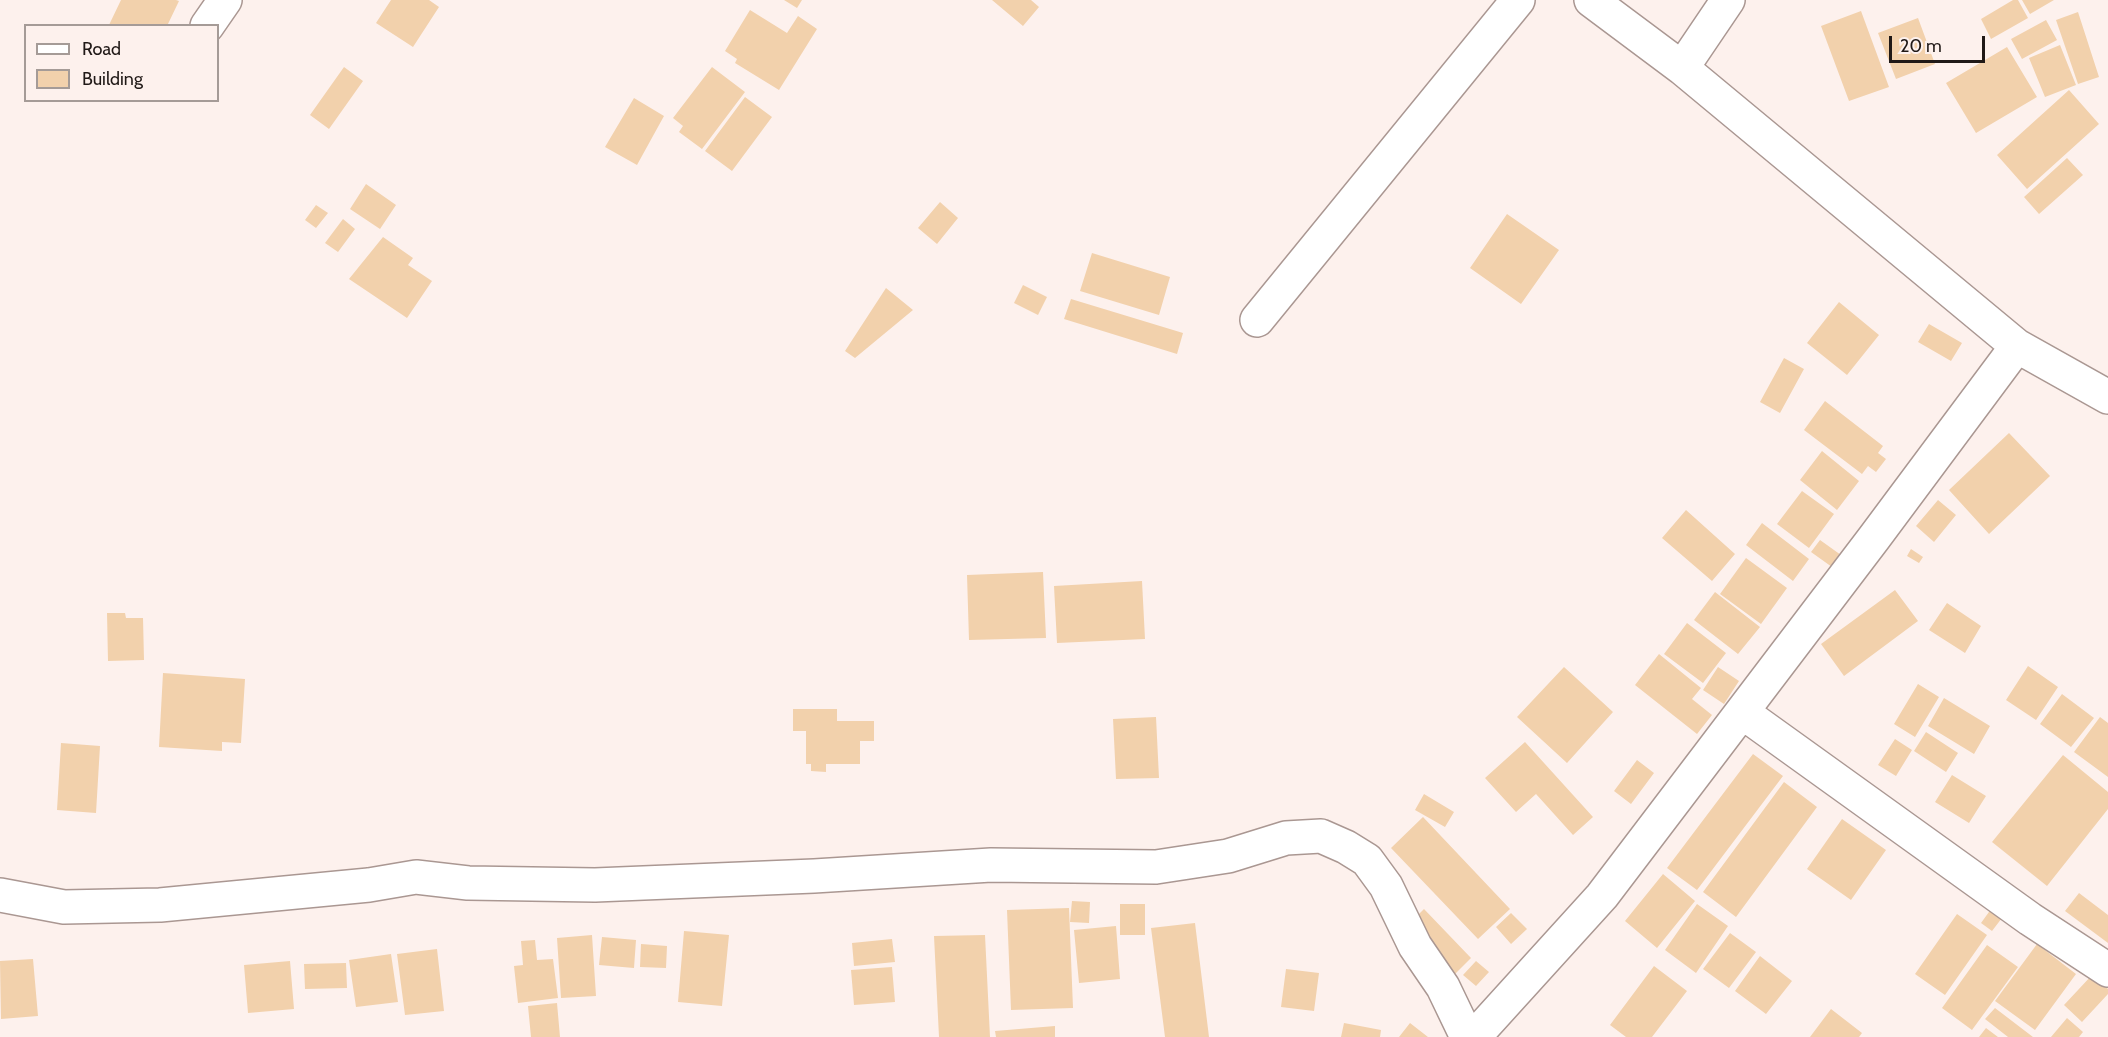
<!DOCTYPE html>
<style>
body{margin:0}
#map{position:relative;width:2108px;height:1037px;overflow:hidden;background:#fdf1ed;font-family:Cabin,sans-serif}
canvas{display:block}
.legend{position:absolute;left:24px;top:24px;width:195px;height:78px;box-sizing:border-box;background:#fdf1ed;border:2px solid #a59b97;margin:0;padding:8px 10px;list-style:none;font-size:18px;color:#201917}
.legend li{display:flex;align-items:center;gap:12px;height:30px}
.legend b{width:30px;border:2px solid #a59b97}
.scale{position:absolute;left:1889px;top:36px;width:96px;height:27px;box-sizing:border-box;border:3px solid #201917;border-top:0;padding-left:8px;font-size:18px;line-height:21px;white-space:nowrap;color:#201917;-webkit-text-stroke:4px #fdf1ed;paint-order:stroke}
</style>
<div id="map">
<canvas width="2108" height="1037"></canvas>
<ul class="legend">
<li><b style="height:8px;background:#fff"></b>Road</li>
<li><b style="height:16px;background:#f2d1ac"></b>Building</li>
</ul>
<div class="scale">20 m</div>
</div>
<script>
const g = document.querySelector('canvas').getContext('2d');
g.lineJoin = 'round';
function paint(path, color) { g.fillStyle = color; g.fill(path, 'evenodd'); }
function trace(path, color, width, dash) { g.strokeStyle = color; g.lineWidth = width; g.lineCap = dash ? 'butt' : 'round'; g.setLineDash(dash || []); g.stroke(path); }
const building = new Path2D(`
 M 121,0 L 176,0 L 179,1 L 167,26 L 111,26 L 109,25 Z
 M 391,0 L 429,0 L 439,7 L 413,47 L 376,23 Z
 M 784,0 L 802,0 L 797,8 Z
 M 992,0 L 1031,0 L 1039,7 L 1023,26 Z
 M 2013,0 L 2018,0 L 2028,18 L 1991,39 L 1981,19 Z
 M 2022,0 L 2054,0 L 2030,14 Z
 M 750,10 L 787,33 L 798,16 L 817,29 L 779,90 L 735,63 L 737,59 L 725,51 Z
 M 1861,11 L 1889,87 L 1849,101 L 1821,26 Z
 M 2078,12 L 2099,77 L 2078,84 L 2056,20 Z
 M 1918,18 L 1935,64 L 1896,79 L 1878,33 Z
 M 2046,20 L 2057,40 L 2022,59 L 2011,39 Z
 M 2060,45 L 2076,85 L 2045,97 L 2029,58 Z
 M 2007,47 L 2037,97 L 1976,133 L 1946,83 Z
 M 344,67 L 363,81 L 329,129 L 310,115 Z
 M 712,67 L 745,92 L 702,149 L 679,132 L 683,126 L 673,118 Z
 M 2069,90 L 2099,124 L 2027,189 L 1997,155 Z
 M 745,97 L 772,117 L 732,171 L 705,151 Z
 M 634,98 L 664,116 L 637,165 L 605,147 Z
 M 2067,158 L 2083,175 L 2039,214 L 2024,197 Z
 M 366,184 L 396,205 L 380,229 L 350,209 Z
 M 940,202 L 958,218 L 937,244 L 918,228 Z
 M 316,205 L 328,213 L 316,228 L 305,220 Z
 M 1507,214 L 1559,250 L 1521,304 L 1470,268 Z
 M 343,219 L 355,229 L 338,252 L 325,243 Z
 M 383,237 L 413,258 L 408,265 L 432,281 L 407,318 L 349,279 Z
 M 1092,253 L 1170,277 L 1159,315 L 1080,291 Z
 M 1023,285 L 1047,297 L 1038,315 L 1014,303 Z
 M 886,288 L 913,310 L 855,358 L 845,351 Z
 M 1071,299 L 1183,333 L 1177,354 L 1064,319 Z
 M 1839,302 L 1879,335 L 1847,375 L 1807,343 Z
 M 1929,324 L 1962,343 L 1951,361 L 1918,342 Z
 M 1784,358 L 1804,369 L 1780,413 L 1760,402 Z
 M 1825,401 L 1883,446 L 1878,453 L 1886,459 L 1876,472 L 1868,466 L 1862,474 L 1804,430 Z
 M 2009,433 L 2050,476 L 1989,534 L 1949,490 Z
 M 1822,451 L 1859,481 L 1837,510 L 1800,480 Z
 M 1802,491 L 1834,514 L 1809,548 L 1777,524 Z
 M 1938,500 L 1956,515 L 1934,542 L 1916,526 Z
 M 1686,510 L 1735,554 L 1712,581 L 1662,538 Z
 M 1762,523 L 1809,559 L 1793,581 L 1746,545 Z
 M 1820,540 L 1841,555 L 1832,567 L 1811,552 Z
 M 1911,549 L 1923,557 L 1919,563 L 1907,556 Z
 M 1746,558 L 1787,588 L 1761,624 L 1720,594 Z
 M 1043,572 L 1046,638 L 969,640 L 967,575 Z
 M 1142,581 L 1145,639 L 1057,643 L 1054,586 Z
 M 1895,590 L 1918,621 L 1844,676 L 1821,644 Z
 M 1715,592 L 1760,627 L 1738,654 L 1694,620 Z
 M 1947,603 L 1981,626 L 1965,653 L 1929,630 Z
 M 107,613 L 125,613 L 126,618 L 143,618 L 144,660 L 108,661 Z
 M 1687,623 L 1726,653 L 1703,683 L 1664,654 Z
 M 1659,654 L 1701,688 L 1692,699 L 1712,715 L 1697,734 L 1635,685 Z
 M 2028,666 L 2058,687 L 2036,720 L 2006,700 Z
 M 1564,667 L 1613,712 L 1567,763 L 1517,717 Z
 M 1718,667 L 1739,681 L 1724,704 L 1703,690 Z
 M 163,673 L 245,679 L 241,743 L 222,742 L 222,751 L 159,747 Z
 M 1918,684 L 1939,697 L 1915,737 L 1894,724 Z
 M 2062,694 L 2094,718 L 2071,747 L 2040,724 Z
 M 1944,698 L 1990,726 L 1974,754 L 1928,726 Z
 M 793,709 L 837,709 L 837,721 L 874,721 L 874,741 L 860,741 L 860,764 L 826,764 L 826,772 L 811,771 L 811,764 L 806,764 L 806,731 L 793,731 Z
 M 1156,717 L 1159,778 L 1116,779 L 1113,719 Z
 M 2100,717 L 2108,723 L 2108,777 L 2074,752 Z
 M 1926,732 L 1958,753 L 1946,772 L 1914,751 Z
 M 1895,739 L 1912,750 L 1896,776 L 1878,765 Z
 M 1525,742 L 1593,817 L 1573,835 L 1536,794 L 1516,812 L 1485,778 Z
 M 61,743 L 100,746 L 96,813 L 57,810 Z
 M 1753,754 L 1783,776 L 1697,890 L 1667,868 Z
 M 2063,755 L 2108,792 L 2108,809 L 2047,886 L 1992,842 Z
 M 1637,760 L 1654,773 L 1631,804 L 1614,791 Z
 M 1952,775 L 1986,796 L 1969,823 L 1935,802 Z
 M 1784,782 L 1817,807 L 1736,917 L 1703,892 Z
 M 1424,794 L 1454,812 L 1445,827 L 1415,810 Z
 M 1423,817 L 1510,909 L 1478,939 L 1391,848 Z
 M 1842,819 L 1886,850 L 1851,900 L 1807,869 Z
 M 1663,874 L 1695,901 L 1657,948 L 1625,921 Z
 M 2079,893 L 2108,915 L 2108,943 L 2065,911 Z
 M 1072,901 L 1090,902 L 1089,923 L 1070,922 Z
 M 1120,904 L 1145,904 L 1145,935 L 1120,935 Z
 M 1697,904 L 1728,926 L 1696,973 L 1665,950 Z
 M 1994,905 L 2005,914 L 1992,931 L 1981,923 Z
 M 1069,908 L 1073,1008 L 1011,1010 L 1007,910 Z
 M 1424,909 L 1471,958 L 1455,974 L 1443,961 L 1399,934 Z
 M 1511,913 L 1527,929 L 1511,944 L 1496,927 Z
 M 1957,914 L 1987,935 L 1945,995 L 1915,974 Z
 M 1195,923 L 1209,1037 L 1165,1037 L 1151,928 Z
 M 1116,926 L 1120,979 L 1079,983 L 1074,930 Z
 M 684,931 L 729,935 L 722,1006 L 678,1002 Z
 M 1730,933 L 1756,952 L 1729,988 L 1703,969 Z
 M 592,935 L 596,996 L 561,998 L 557,938 Z
 M 985,935 L 990,1037 L 939,1037 L 934,936 Z
 M 602,937 L 636,940 L 634,968 L 599,965 Z
 M 892,939 L 895,962 L 854,966 L 852,943 Z
 M 535,940 L 537,960 L 553,959 L 558,998 L 518,1003 L 514,966 L 523,965 L 521,941 Z
 M 641,944 L 667,946 L 666,968 L 640,967 Z
 M 2037,944 L 2076,974 L 2035,1030 L 1995,1001 Z
 M 1987,945 L 2018,967 L 1972,1030 L 1942,1008 Z
 M 437,949 L 444,1011 L 405,1015 L 397,954 Z
 M 391,954 L 398,1002 L 356,1007 L 349,960 Z
 M 1760,956 L 1792,981 L 1766,1014 L 1735,991 Z
 M 33,959 L 38,1016 L 1,1019 L 0,961 Z
 M 290,961 L 294,1009 L 248,1013 L 244,965 Z
 M 1476,961 L 1489,972 L 1476,986 L 1463,975 Z
 M 346,963 L 347,988 L 305,989 L 304,964 Z
 M 1654,966 L 1687,991 L 1652,1037 L 1626,1037 L 1610,1025 Z
 M 892,967 L 895,1002 L 854,1005 L 851,970 Z
 M 1286,969 L 1319,973 L 1314,1011 L 1281,1007 Z
 M 2092,975 L 2108,989 L 2108,994 L 2082,1022 L 2064,1005 Z
 M 557,1003 L 560,1037 L 531,1037 L 528,1006 Z
 M 1995,1008 L 2033,1037 L 2008,1037 L 1985,1019 Z
 M 1831,1009 L 1862,1033 L 1859,1037 L 1810,1037 Z
 M 2067,1018 L 2083,1032 L 2079,1037 L 2051,1037 Z
 M 1344,1023 L 1381,1030 L 1380,1037 L 1341,1037 Z
 M 1410,1023 L 1428,1037 L 1399,1037 Z
 M 1055,1026 L 1055,1037 L 996,1037 L 995,1031 Z
 M 1986,1028 L 1998,1037 L 1979,1037 Z`);
const minor = new Path2D(`
 M 1591,0 L 1682,68 L 2017,346 L 2108,397
 M 207,26 L 225,0
 M 1682,68 L 1728,0
 M 1257,320 L 1518,0
 M 1742,712 L 2030,919 L 2108,970
 M 0,895 L 64,907 L 160,905 L 369,885 L 416,877 L 468,883 L 595,885 L 814,876 L 991,865 L 1156,867 L 1228,856 L 1286,838 L 1321,836 L 1346,847 L 1367,860 L 1386,886 L 1415,946 L 1443,987 L 1467,1037
 M 1474,1037 L 1602,896 L 1874,538 L 2017,346`);
paint(building, '#f2d1ac');
trace(minor, '#aa9792', 36);
trace(minor, '#fff', 33);
</script>
